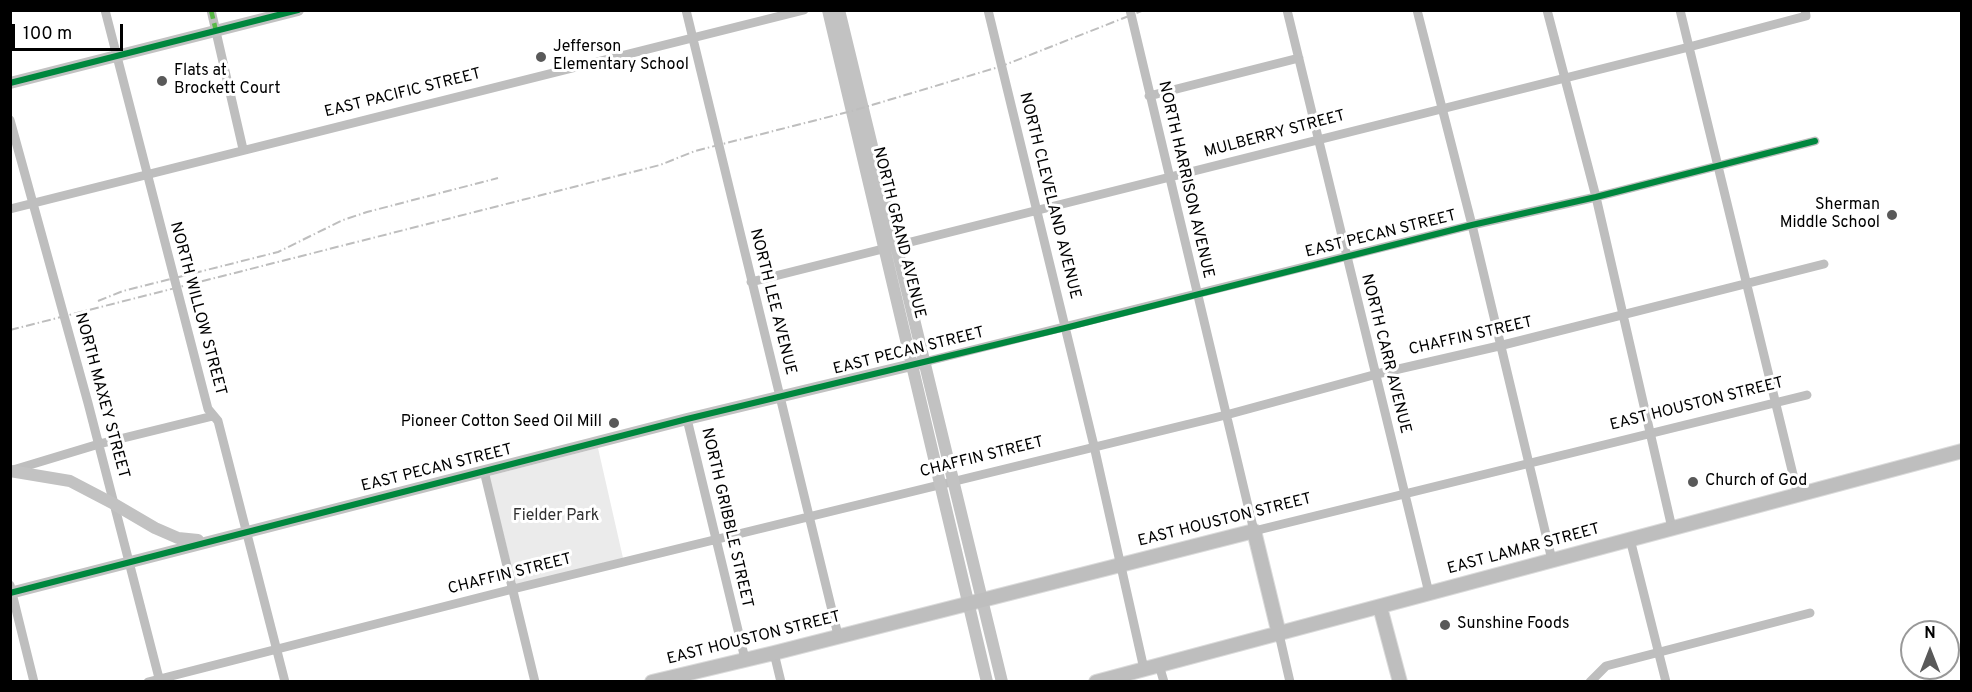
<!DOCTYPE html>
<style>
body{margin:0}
#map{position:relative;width:1972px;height:692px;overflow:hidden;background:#fff;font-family:Overpass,sans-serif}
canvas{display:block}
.frame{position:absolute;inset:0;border:12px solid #000;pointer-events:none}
.north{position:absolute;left:1900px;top:620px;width:60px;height:60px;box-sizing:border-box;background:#fff;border:2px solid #999;border-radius:50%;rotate:0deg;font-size:16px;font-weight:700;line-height:24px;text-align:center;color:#000}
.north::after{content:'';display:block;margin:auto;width:21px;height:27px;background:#595959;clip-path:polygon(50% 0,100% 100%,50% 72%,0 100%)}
.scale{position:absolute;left:12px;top:24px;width:111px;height:27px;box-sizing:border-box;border:3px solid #000;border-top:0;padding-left:8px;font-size:18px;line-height:21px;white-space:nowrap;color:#000;-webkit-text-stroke:4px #fff;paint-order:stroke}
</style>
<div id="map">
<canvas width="1972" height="692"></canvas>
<div class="frame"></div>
<div class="north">N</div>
<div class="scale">100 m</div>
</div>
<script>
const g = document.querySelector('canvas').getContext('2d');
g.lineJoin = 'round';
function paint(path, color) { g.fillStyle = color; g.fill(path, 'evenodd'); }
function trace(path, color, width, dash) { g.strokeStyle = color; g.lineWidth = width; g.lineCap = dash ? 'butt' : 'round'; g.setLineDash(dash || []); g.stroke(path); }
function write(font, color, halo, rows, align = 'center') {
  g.font = font + ' Overpass,sans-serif'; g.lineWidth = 6; g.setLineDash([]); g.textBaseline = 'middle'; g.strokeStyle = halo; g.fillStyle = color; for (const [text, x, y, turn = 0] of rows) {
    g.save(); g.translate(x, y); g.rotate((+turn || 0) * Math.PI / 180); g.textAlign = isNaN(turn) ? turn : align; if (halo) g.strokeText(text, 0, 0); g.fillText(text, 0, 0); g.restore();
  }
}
const green = new Path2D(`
 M 598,448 L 623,558 L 516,585 L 489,476 Z`);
const street = new Path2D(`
 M 105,10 L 208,409 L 218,421 L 285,682
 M 211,10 L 243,149
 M 686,10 L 838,635
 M 988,10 L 1094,446 L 1144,669
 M 1130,10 L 1254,531 L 1807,395
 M 1287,10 L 1429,593
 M 1417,10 L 1472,225 L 1552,560
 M 1547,10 L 1596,197 L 1672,528
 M 1680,10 L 1798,495
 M 1149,96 L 1299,58
 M 10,120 L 88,403 L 160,682
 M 10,209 L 804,10
 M 751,282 L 1689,47 L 1806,16 L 1805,10
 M 924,362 L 1472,225 L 1596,197 L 1815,141
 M 687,419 L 745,659
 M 13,470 L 99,444 L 213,416
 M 484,471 L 535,682
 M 1630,539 L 1666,682
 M 10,585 L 34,682
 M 1279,634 L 1290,682
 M 774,653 L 781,682
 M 1159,665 L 1164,682
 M 148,682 L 513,589 L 1226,415 L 1377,374 L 1499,346 L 1824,264
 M 1590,682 L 1606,666 L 1810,613`);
const secondary = new Path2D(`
 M 828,10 L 987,682
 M 839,10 L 1002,682
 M 10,83 L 298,10
 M 10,471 L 70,481 L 114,504 L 155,528 L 178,538 L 198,540
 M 10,593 L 687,419 L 924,362`);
const primary = new Path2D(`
 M 1380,607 L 1400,682
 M 652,682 L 774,653 L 1254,531 L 1279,634
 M 1096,682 L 1962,451`);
const rail = new Path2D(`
 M 98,301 L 123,291 L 278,252 L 343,220 L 367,212 L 498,178
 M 10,330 L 660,165 L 695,151 L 852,111 L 1002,66 L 1144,10`);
const quiet = new Path2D(`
 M 211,10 L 216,31`);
const cycleway = new Path2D(`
 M 10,83 L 298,10
 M 10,593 L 687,419 L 1065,328 L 1472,225 L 1596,197 L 1815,141`);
const markers = [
 [541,57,6,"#595959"],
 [162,81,6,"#595959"],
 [1892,215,6,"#595959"],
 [614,423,6,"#595959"],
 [1693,482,6,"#595959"],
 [1445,625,6,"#595959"]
];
const poiNames = [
 ["Jefferson",553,48],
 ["Elementary School",553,66],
 ["Flats at",174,72],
 ["Brockett Court",174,90],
 ["Sherman",1880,206,"right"],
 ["Middle School",1880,224,"right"],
 ["Pioneer Cotton Seed Oil Mill",602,423,"right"],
 ["Church of God",1705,482],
 ["Sunshine Foods",1457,625]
];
const streetNames = [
 ["EAST PACIFIC STREET",403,94,-14],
 ["MULBERRY STREET",1275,135,-15],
 ["NORTH HARRISON AVENUE",1185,180,77],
 ["NORTH CLEVELAND AVENUE",1049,196,76],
 ["NORTH GRAND AVENUE",898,233,76],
 ["EAST PECAN STREET",1381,235,-14],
 ["NORTH LEE AVENUE",772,302,76],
 ["NORTH WILLOW STREET",197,309,75],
 ["CHAFFIN STREET",1471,337,-13],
 ["EAST PECAN STREET",909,352,-14],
 ["NORTH CARR AVENUE",1385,354,76],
 ["NORTH MAXEY STREET",101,396,75],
 ["EAST HOUSTON STREET",1697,405,-14],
 ["CHAFFIN STREET",982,458,-14],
 ["EAST PECAN STREET",437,469,-14],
 ["NORTH GRIBBLE STREET",726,518,77],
 ["EAST HOUSTON STREET",1225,521,-14],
 ["EAST LAMAR STREET",1524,550,-15],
 ["CHAFFIN STREET",510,575,-14],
 ["EAST HOUSTON STREET",754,639,-14]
];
const parkNames = [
 ["Fielder Park",556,517]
];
paint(green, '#ebebeb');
trace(primary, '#dbdbdb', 16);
trace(street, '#bebebe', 9);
trace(secondary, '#c2c2c2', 12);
trace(primary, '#bebebe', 14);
trace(rail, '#bebebe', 2, [9, 3, 1.5, 3]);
trace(quiet, '#58b947', 4.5, [9, 4.5]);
trace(cycleway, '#00873e', 6);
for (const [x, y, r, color] of markers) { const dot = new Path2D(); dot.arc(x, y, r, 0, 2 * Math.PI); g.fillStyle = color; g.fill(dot); trace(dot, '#fff', 2); }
write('16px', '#000', '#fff', poiNames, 'left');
write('16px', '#000', '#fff', streetNames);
write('16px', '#313131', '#fff', parkNames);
</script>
